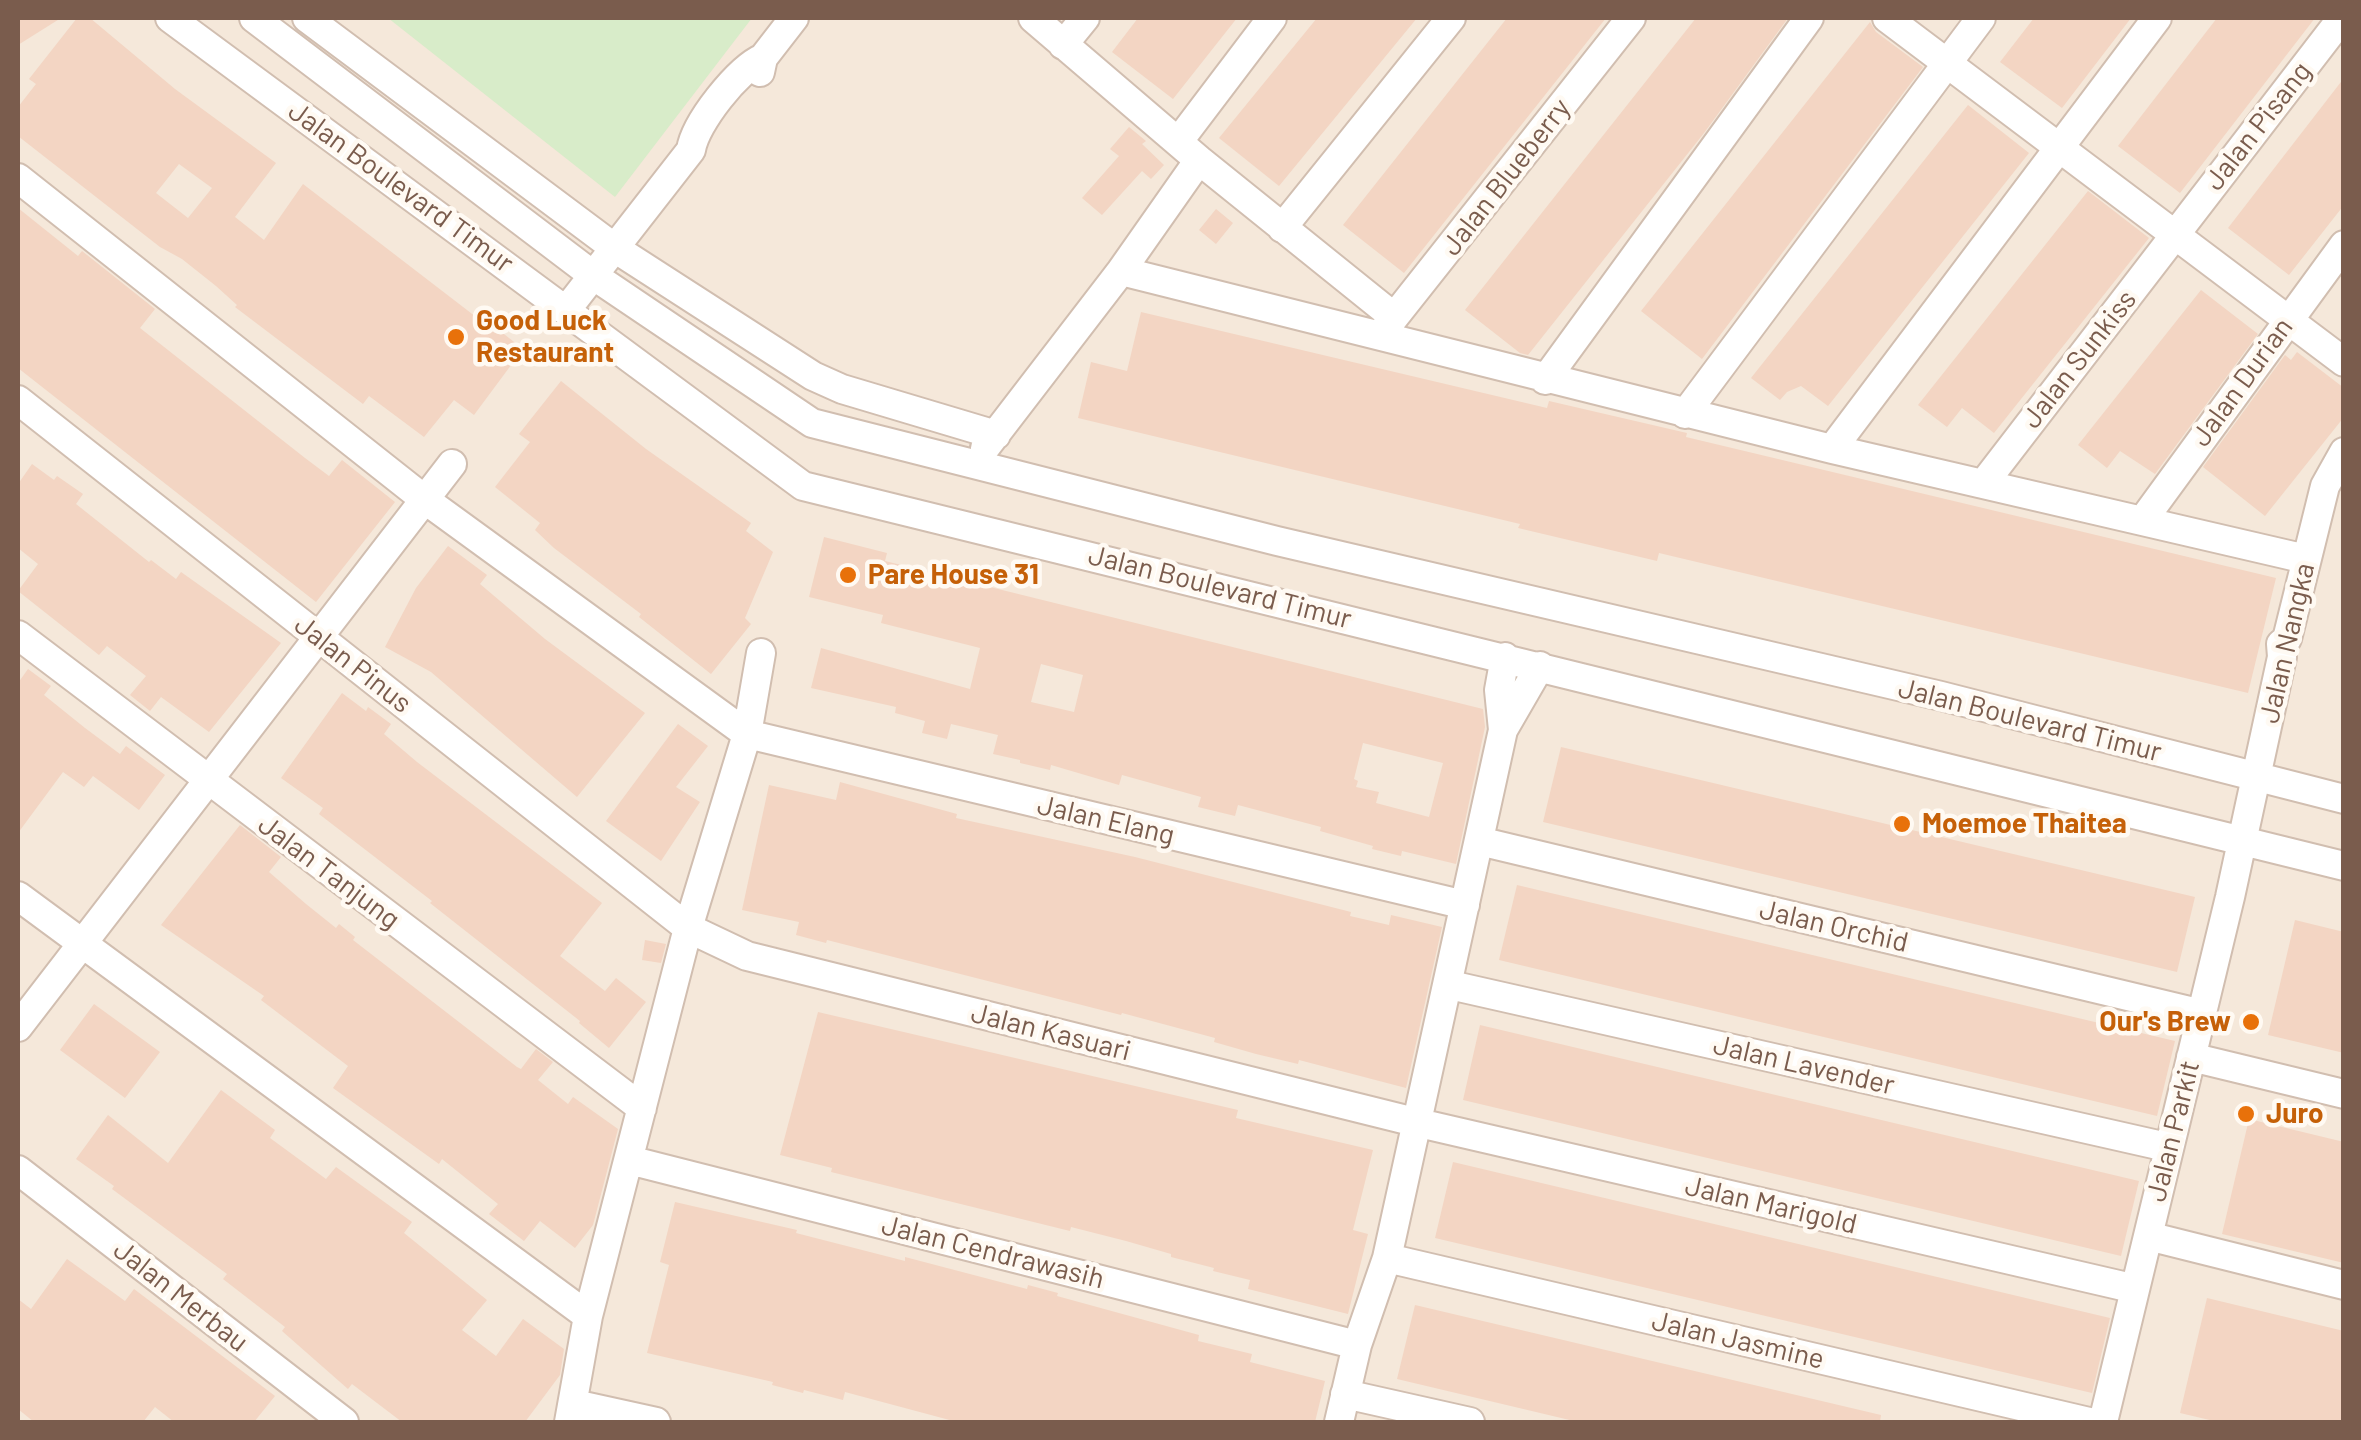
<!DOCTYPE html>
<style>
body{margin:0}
#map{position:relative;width:2361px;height:1440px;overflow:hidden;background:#fdf6ec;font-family:Barlow,sans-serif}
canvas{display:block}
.frame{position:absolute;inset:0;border:20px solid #7a5c4d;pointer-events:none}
</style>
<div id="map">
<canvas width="2361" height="1440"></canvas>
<div class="frame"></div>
</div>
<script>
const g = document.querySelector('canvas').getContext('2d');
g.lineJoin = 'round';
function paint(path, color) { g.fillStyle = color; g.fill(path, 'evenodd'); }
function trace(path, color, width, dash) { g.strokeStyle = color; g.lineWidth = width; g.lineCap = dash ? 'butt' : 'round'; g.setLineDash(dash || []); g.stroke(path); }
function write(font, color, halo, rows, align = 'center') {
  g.font = font + ' Barlow,sans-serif'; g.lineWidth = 9; g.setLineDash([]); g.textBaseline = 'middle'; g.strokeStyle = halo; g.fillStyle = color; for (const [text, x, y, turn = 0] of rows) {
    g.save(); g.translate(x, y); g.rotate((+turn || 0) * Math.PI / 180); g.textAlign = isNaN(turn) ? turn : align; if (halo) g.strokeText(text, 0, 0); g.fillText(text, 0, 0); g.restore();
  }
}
const residential = new Path2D(`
 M 18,18 L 2343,18 L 2343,1422 L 18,1422 Z`);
const green = new Path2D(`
 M 388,18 L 752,18 L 615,197 Z`);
const building = new Path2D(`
 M 18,18 L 61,18 L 18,45 Z
 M 77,18 L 90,18 L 175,89 L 276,163 L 235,217 L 264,240 L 303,184 L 493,330 L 495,327 L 523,349 L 474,415 L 454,400 L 424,437 L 369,396 L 363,404 L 235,307 L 237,305 L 216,286 L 182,259 L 160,247 L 18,136 L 18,107 L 36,84 L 29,79 ZM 179,164 L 212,188 L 188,218 L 156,193 Z
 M 1138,18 L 1237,18 L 1173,99 L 1112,52 Z
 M 1317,18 L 1417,18 L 1279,186 L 1219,138 Z
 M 1507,18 L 1606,18 L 1404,273 L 1343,225 Z
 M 1696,18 L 1788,18 L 1704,133 L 1528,355 L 1520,353 L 1465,310 Z
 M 2034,18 L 2131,18 L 2062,108 L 2000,62 Z
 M 2217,18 L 2315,18 L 2180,193 L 2118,146 Z
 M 1870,22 L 1876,32 L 1923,67 L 1702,359 L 1641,311 Z
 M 2344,78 L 2344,205 L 2289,275 L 2228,228 Z
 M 1968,105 L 2029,153 L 1828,406 L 1801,386 L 1787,392 L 1780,400 L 1751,378 Z
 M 1129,127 L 1146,141 L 1142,144 L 1164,165 L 1151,179 L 1142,171 L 1102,215 L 1082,198 L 1119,156 L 1110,149 Z
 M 2088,191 L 2149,238 L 1994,433 L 1962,408 L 1947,427 L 1918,405 Z
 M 18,208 L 78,256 L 82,251 L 155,309 L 140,328 L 305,458 L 329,476 L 342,460 L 395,502 L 316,602 L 18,368 Z
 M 1216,209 L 1233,223 L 1216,244 L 1199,230 Z
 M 2201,290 L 2258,334 L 2155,474 L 2120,451 L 2107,468 L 2078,445 Z
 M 1141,312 L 1547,408 L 1549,401 L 1687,433 L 1686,437 L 2276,578 L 2248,693 L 1659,553 L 1657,561 L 1518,528 L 1520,524 L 1078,418 L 1091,362 L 1127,371 Z
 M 2297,352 L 2344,388 L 2344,417 L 2265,516 L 2203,467 L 2285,355 L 2291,360 Z
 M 561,381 L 646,449 L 751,523 L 746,531 L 773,552 L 745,618 L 751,624 L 711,674 L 639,617 L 641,614 L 554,548 L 535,530 L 540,523 L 495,487 L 530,442 L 519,434 Z
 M 32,464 L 54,480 L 57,476 L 83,494 L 76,504 L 149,562 L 151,560 L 176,579 L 181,572 L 281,643 L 209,732 L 161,697 L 150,711 L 130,695 L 146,676 L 107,646 L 99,655 L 18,591 L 38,564 L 18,548 L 18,484 Z
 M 824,537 L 887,553 L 885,561 L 1483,709 L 1485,727 L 1456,864 L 1402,851 L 1401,856 L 1372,849 L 1373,846 L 1320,831 L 1321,827 L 1238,805 L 1235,816 L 1198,807 L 1201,797 L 1122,775 L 1119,785 L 1051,765 L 1050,770 L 1020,763 L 1020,760 L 993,754 L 998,735 L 951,724 L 947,739 L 922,733 L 925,721 L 895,713 L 896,707 L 811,688 L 821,648 L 970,689 L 980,648 L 881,623 L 883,615 L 809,597 ZM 1041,664 L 1083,675 L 1074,712 L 1031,702 ZM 1363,743 L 1443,763 L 1429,817 L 1376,803 L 1379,792 L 1356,787 L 1358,781 L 1354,779 Z
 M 448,546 L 487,575 L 480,584 L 545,639 L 645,713 L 577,797 L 431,672 L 385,647 L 416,588 Z
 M 28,669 L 51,686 L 44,695 L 85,728 L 120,754 L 126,746 L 165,775 L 139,810 L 93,776 L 84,787 L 63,772 L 18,833 L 18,683 Z
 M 342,693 L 366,711 L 368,707 L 391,724 L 384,734 L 417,762 L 602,903 L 560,956 L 605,991 L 616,978 L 646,1002 L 609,1048 L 579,1023 L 580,1021 L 430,903 L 432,901 L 319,814 L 323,808 L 281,778 Z
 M 678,724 L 708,746 L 676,787 L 700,802 L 661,861 L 606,821 Z
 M 1561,747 L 2195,897 L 2177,972 L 1543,822 Z
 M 840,782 L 957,814 L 956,818 L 1135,857 L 1351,912 L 1350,916 L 1389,925 L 1391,915 L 1442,927 L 1406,1088 L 1299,1060 L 1298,1064 L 1256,1054 L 1214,1042 L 1215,1038 L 1122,1013 L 1121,1015 L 827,940 L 826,943 L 796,935 L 799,922 L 742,910 L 769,785 L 836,800 Z
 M 240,825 L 281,857 L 269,872 L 306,904 L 336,928 L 339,924 L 355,937 L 353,940 L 517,1067 L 521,1069 L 536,1049 L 553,1062 L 538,1080 L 568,1104 L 573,1097 L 618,1129 L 593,1225 L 575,1248 L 540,1221 L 524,1241 L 489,1214 L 498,1204 L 442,1159 L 439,1164 L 333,1088 L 348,1066 L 261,1000 L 264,996 L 161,925 Z
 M 1517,885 L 2175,1041 L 2157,1116 L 1499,960 Z
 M 2295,920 L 2344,932 L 2344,1053 L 2268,1035 Z
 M 645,940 L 666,944 L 661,963 L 642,960 Z
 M 94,1004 L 160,1052 L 125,1098 L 60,1050 Z
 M 818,1012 L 1238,1110 L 1236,1118 L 1373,1150 L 1353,1230 L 1368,1234 L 1348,1314 L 1248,1289 L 1250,1280 L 1213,1271 L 1214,1268 L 1171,1257 L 1171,1254 L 1126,1241 L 1071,1227 L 1070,1231 L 831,1172 L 832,1168 L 780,1155 Z
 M 1480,1025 L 2139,1181 L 2121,1256 L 1463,1100 Z
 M 221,1090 L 275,1130 L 270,1138 L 326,1179 L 336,1167 L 412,1222 L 404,1233 L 487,1300 L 462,1330 L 496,1356 L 523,1319 L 564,1349 L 560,1375 L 525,1422 L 402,1422 L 352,1384 L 348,1389 L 282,1331 L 285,1327 L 223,1279 L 227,1274 L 112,1189 L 114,1186 L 76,1159 L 108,1115 L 168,1163 Z
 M 2249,1119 L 2344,1142 L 2344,1263 L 2222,1234 Z
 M 1453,1162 L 2110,1318 L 2092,1393 L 1435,1238 Z
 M 675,1202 L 797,1230 L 796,1233 L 905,1261 L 905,1257 L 1027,1289 L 1028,1285 L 1058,1293 L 1057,1296 L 1199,1335 L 1198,1341 L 1252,1354 L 1250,1362 L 1325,1381 L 1315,1422 L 957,1422 L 845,1392 L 843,1400 L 804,1390 L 803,1393 L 772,1385 L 773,1382 L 647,1353 L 669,1265 L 660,1262 Z
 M 67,1259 L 125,1301 L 134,1289 L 275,1396 L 254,1422 L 174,1422 L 155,1407 L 143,1422 L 34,1422 L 18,1409 L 18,1299 L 31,1309 Z
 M 2207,1298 L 2344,1331 L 2344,1422 L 2218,1422 L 2180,1413 Z
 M 1415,1305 L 1881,1415 L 1880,1422 L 1578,1422 L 1397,1379 Z`);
const minor = new Path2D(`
 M 170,18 L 803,486 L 2344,866
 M 254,18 L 594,276 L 812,423 L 1277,541 L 1941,696 L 2344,799
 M 307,18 L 616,249 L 813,376 L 842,389 L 996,435
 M 1033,18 L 1199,160 L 1394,317
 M 1887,18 L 2344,362
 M 1063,45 L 1085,18
 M 760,72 L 763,58 L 794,18
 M 1178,142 L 1272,18
 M 18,178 L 424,499 L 747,734 L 1465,905
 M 1282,228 L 1451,18
 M 1121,271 L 1832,449 L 2306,559
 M 567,309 L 691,150 C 695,123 738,69 763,58
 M 1384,330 L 1631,18
 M 1545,380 L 1809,18
 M 18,400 L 688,928 L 747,956 L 1419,1123 L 2123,1286
 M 1685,414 L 1981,18
 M 985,448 L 1121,271 L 1199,160
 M 1832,449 L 2157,18
 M 1984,483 L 2342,18
 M 2143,520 L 2344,245
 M 18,635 L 642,1108
 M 1503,730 L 1540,666
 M 1479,841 L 2190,1011
 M 18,896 L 588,1316
 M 1450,985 L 2158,1145
 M 18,1027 L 452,464
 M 2191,1057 L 2344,1094
 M 629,1160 L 1357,1345
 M 18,1170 L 344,1422
 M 2148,1236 L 2344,1285
 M 1387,1258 L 2089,1422
 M 1345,1394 L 1470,1422
 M 574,1404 L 656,1422
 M 569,1422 L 588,1316 L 688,928 L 747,734 L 761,653
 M 1339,1422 L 1357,1345 L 1387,1258 L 1503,730 L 1499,690 L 1505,657
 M 2103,1422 L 2230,897 L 2282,657 L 2281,644 L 2287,639 L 2325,486 L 2344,452`);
const markers = [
 [456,337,10,"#e8710a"],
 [848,575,10,"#e8710a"],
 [1902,824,10,"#e8710a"],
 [2251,1022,10,"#e8710a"],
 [2246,1114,10,"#e8710a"]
];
const streetNames = [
 ["Jalan Pisang",2258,126,-52],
 ["Jalan Blueberry",1506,177,-52],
 ["Jalan Boulevard Timur",401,187,36],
 ["Jalan Sunkiss",2079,359,-52],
 ["Jalan Durian",2242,382,-54],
 ["Jalan Boulevard Timur",1220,587,14],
 ["Jalan Nangka",2287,643,-77],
 ["Jalan Pinus",353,664,38],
 ["Jalan Boulevard Timur",2030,720,14],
 ["Jalan Elang",1106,820,13],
 ["Jalan Tanjung",329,872,37],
 ["Jalan Orchid",1834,926,13],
 ["Jalan Kasuari",1051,1032,14],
 ["Jalan Lavender",1804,1065,13],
 ["Jalan Parkit",2173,1131,-76],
 ["Jalan Marigold",1771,1205,13],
 ["Jalan Cendrawasih",993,1252,14],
 ["Jalan Merbau",181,1296,38],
 ["Jalan Jasmine",1738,1340,13]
];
const foodNames = [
 ["Good Luck",476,321],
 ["Restaurant",476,353],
 ["Pare House 31",868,575],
 ["Moemoe Thaitea",1922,824],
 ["Our's Brew",2231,1022,"right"],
 ["Juro",2266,1114]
];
paint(residential, '#f5e8da');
paint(green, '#d8ecc9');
paint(building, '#f3d5c3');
trace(minor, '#d1beb0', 32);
trace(minor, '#fff', 28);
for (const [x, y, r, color] of markers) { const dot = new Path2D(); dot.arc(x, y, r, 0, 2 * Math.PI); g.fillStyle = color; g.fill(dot); trace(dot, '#fffaf3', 4); }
write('28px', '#7a5c4d', '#fffaf3', streetNames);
write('bold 28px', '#c56008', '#fffaf3', foodNames, 'left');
</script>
